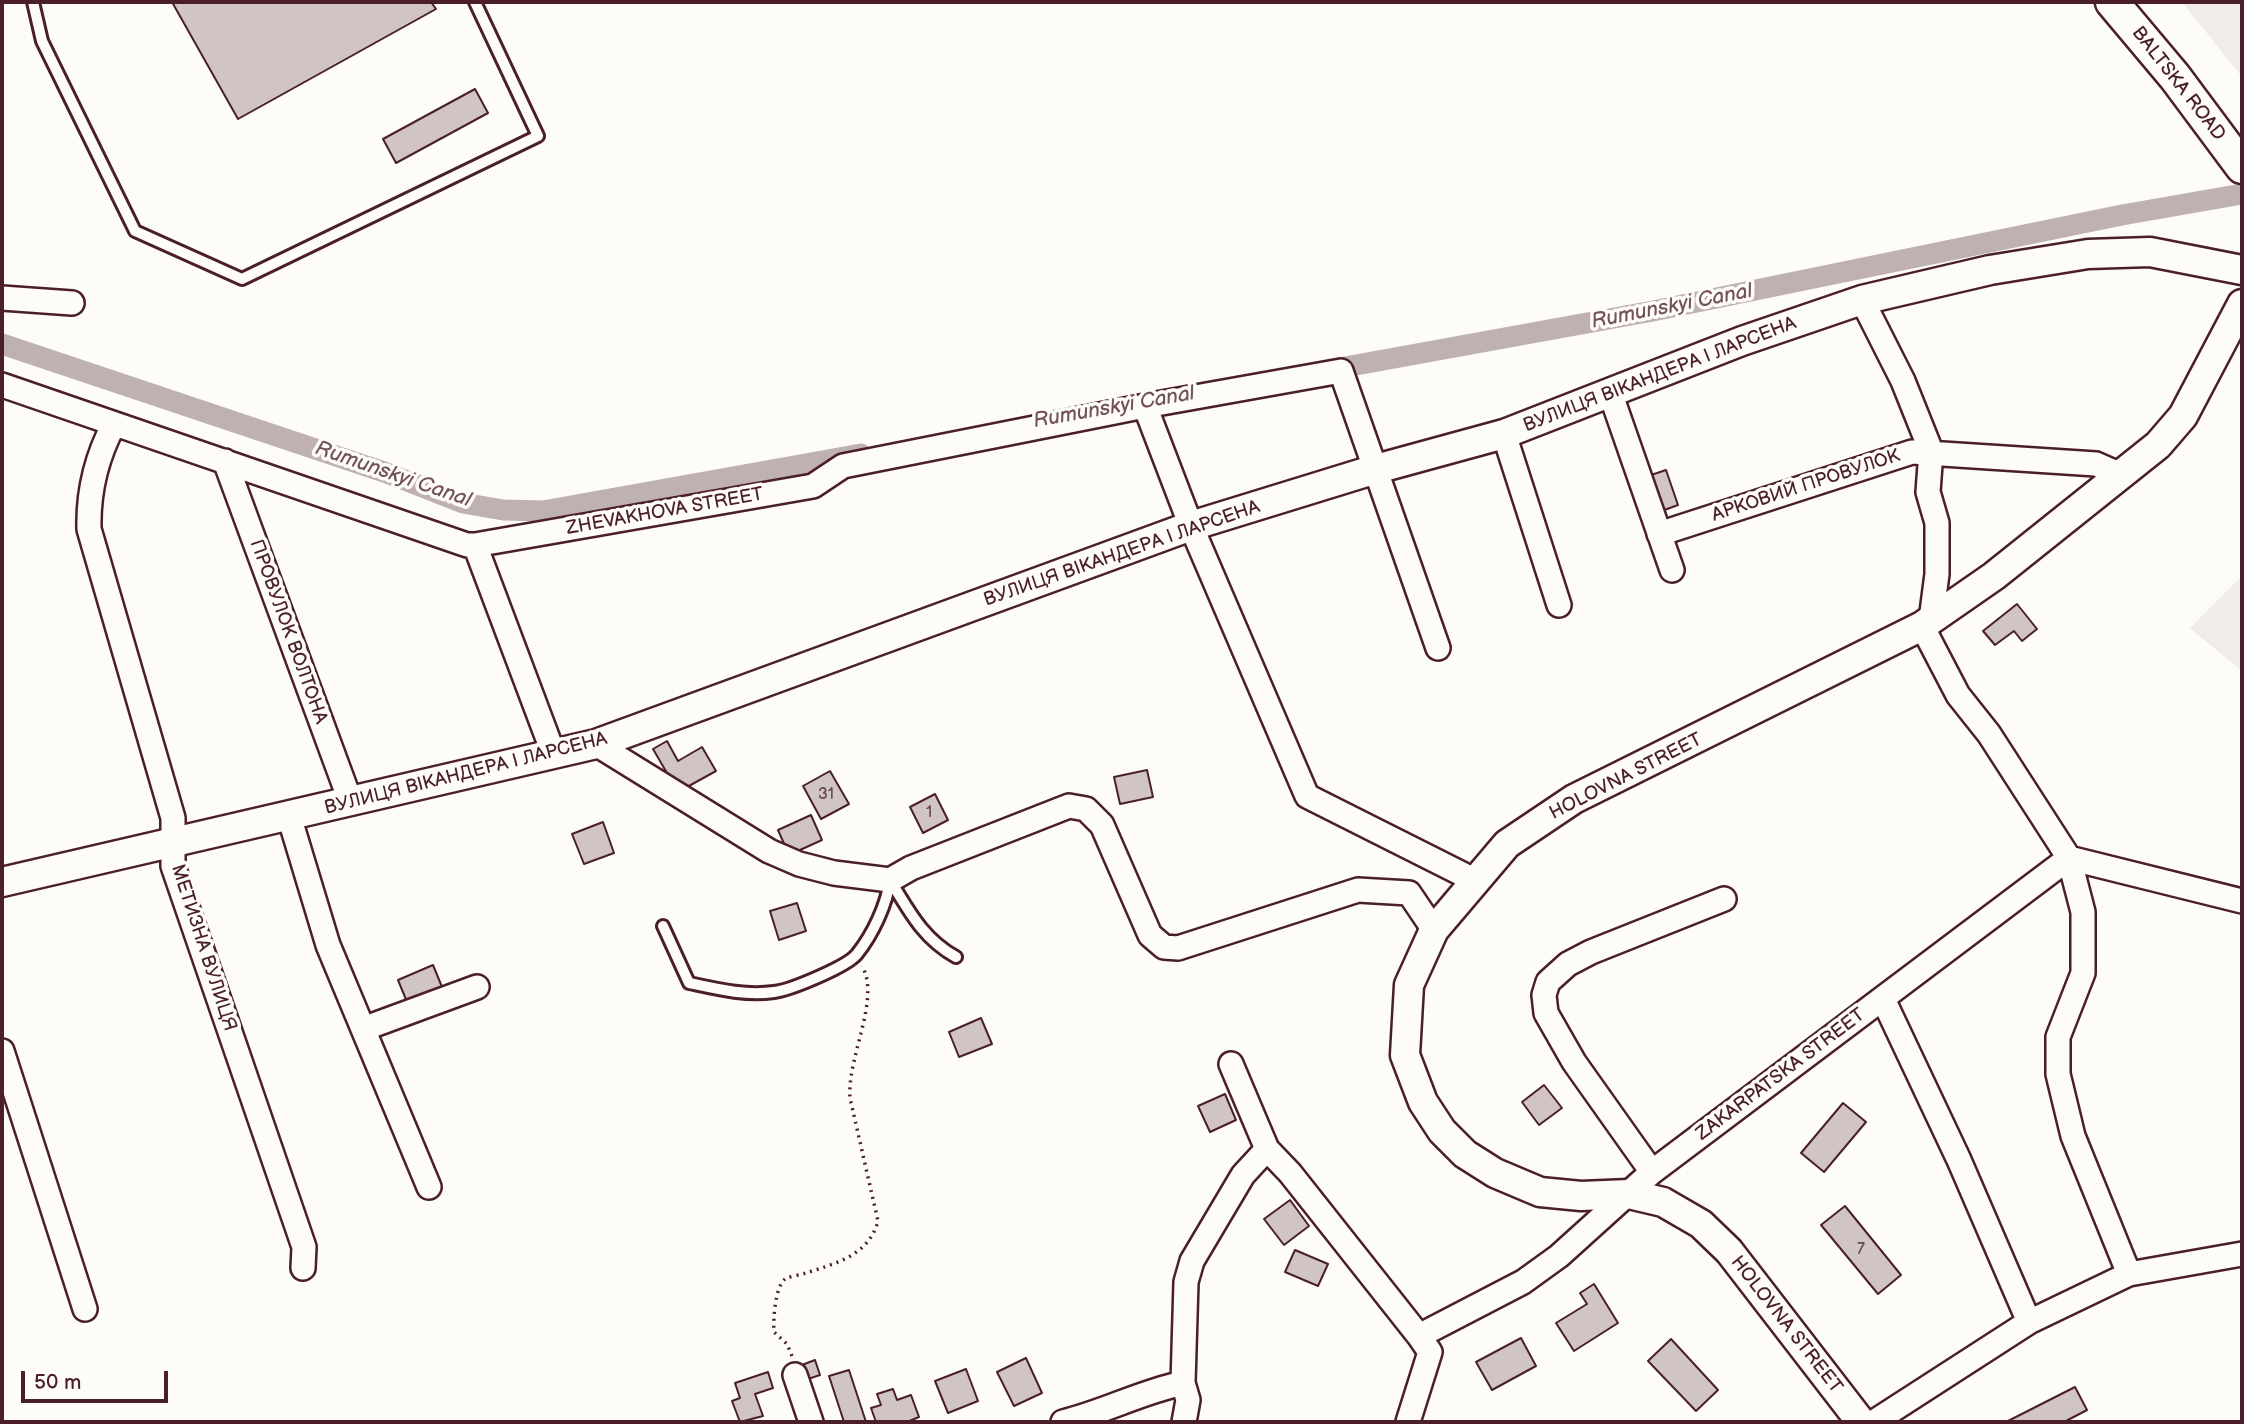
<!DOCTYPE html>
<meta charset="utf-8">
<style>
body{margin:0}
#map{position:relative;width:2244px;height:1424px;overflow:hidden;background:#fdfcf7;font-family:"Balsamiq Sans",sans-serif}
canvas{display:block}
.frame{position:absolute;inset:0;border:4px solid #4a1f2b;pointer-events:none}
.scale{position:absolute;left:21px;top:1371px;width:147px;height:32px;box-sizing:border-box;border:4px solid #4a1f2b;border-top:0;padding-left:9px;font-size:21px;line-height:24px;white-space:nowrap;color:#4a1f2b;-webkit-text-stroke:5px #fdfcf7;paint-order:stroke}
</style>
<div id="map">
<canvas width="2244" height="1424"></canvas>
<div class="frame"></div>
<div class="scale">50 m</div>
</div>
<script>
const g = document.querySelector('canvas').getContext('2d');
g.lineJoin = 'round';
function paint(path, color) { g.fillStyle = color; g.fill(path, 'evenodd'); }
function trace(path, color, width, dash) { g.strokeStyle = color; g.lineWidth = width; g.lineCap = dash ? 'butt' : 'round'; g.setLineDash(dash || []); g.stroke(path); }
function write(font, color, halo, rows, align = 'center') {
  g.font = font + ' "Balsamiq Sans",sans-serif'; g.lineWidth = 7; g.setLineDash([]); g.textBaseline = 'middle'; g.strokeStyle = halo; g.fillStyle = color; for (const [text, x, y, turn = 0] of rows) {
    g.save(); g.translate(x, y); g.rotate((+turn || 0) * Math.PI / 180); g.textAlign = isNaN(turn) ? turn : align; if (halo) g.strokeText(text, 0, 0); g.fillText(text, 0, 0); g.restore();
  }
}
const built = new Path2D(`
 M 2182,2 L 2242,2 L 2242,77 Z
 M 2242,576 L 2242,671 L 2190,628 Z`);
const canal = new Path2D(`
 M 2,344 L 387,473 L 463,503 L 503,510 L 543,511 L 861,454
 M 1323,371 L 1653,311 L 2122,215 L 2242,194`);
const building = new Path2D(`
 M 172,2 L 431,2 L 436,9 L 238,119 Z
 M 475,89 L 488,113 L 396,163 L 383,139 Z
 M 1666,470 L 1678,505 L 1659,512 L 1648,476 Z
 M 2017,604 L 2037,629 L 2022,641 L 2014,631 L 1995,645 L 1983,631 Z
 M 667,741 L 678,761 L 702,747 L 716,771 L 678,792 L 653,749 Z
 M 1147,770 L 1153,797 L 1120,804 L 1114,777 Z
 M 830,771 L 849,804 L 821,819 L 803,786 Z
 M 935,794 L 948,820 L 923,833 L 910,807 Z
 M 811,815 L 822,840 L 789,855 L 778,830 Z
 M 603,822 L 614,853 L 584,864 L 572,834 Z
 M 797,903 L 806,931 L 779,940 L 770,911 Z
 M 433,965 L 442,987 L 407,1002 L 398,980 Z
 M 981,1018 L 992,1044 L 959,1057 L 949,1032 Z
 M 1544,1085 L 1562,1108 L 1539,1125 L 1522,1102 Z
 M 1225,1094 L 1236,1120 L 1210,1132 L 1198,1106 Z
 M 1843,1103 L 1866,1122 L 1824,1172 L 1801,1153 Z
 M 1290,1200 L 1309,1226 L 1284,1245 L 1264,1219 Z
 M 1845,1206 L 1901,1275 L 1878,1294 L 1821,1225 Z
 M 1295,1250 L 1328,1264 L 1318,1286 L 1285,1272 Z
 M 1594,1284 L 1618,1323 L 1574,1351 L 1556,1323 L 1587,1304 L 1580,1293 Z
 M 1521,1338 L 1536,1366 L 1492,1390 L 1476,1362 Z
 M 1671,1339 L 1718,1390 L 1696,1411 L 1648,1361 Z
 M 1026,1358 L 1042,1393 L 1014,1406 L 997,1372 Z
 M 815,1360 L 820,1375 L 799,1382 L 794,1368 Z
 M 966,1369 L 978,1401 L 948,1413 L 935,1381 Z
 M 849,1370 L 866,1422 L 844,1422 L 829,1376 Z
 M 768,1372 L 773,1388 L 755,1394 L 763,1416 L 740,1422 L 732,1401 L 740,1398 L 735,1383 Z
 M 2075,1387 L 2087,1410 L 2064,1422 L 2006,1422 Z
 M 893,1389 L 897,1400 L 911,1395 L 919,1417 L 907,1422 L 876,1422 L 871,1408 L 881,1405 L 877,1394 Z`);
const path = new Path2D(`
 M 792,1356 L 787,1344 L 774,1332 C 773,1320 775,1287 785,1279 C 791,1276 800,1275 806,1273 C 837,1263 869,1255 878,1221 L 850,1098 C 847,1057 881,999 862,966`);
const service = new Path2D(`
 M 33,2 L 42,41 L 135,231 L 242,279 L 538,136 L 475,2
 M 890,880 C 909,911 923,939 956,957
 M 663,926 L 689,983 C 717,989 745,996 774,992 C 791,990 848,966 857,954 C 873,934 887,904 890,880`);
const minor = new Path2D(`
 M 2,298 L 72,303
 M 1862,300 L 1903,381 L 1931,451 L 1928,492 L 1937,523 L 1937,574 L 1931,620
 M 2,385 L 467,545 L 475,545 L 813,486 L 843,466 L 1145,406 L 1341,371 L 1438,648
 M 1611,395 L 1672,570
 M 1145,406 L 1191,526 L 1307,796 L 1474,880
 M 114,424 C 97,456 88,492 89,529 L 173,818 L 173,866 L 304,1247 L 303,1268
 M 1504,434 L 1559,605
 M 225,461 L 351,803
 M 1659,534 L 1912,452 L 2096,464 L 2121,475
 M 475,545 L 554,755
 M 1922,626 L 1958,695 L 1989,734 L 2069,858 L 2083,912 L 2083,973 L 2058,1037 L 2058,1074 L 2073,1136 L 2129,1274
 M 596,744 L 769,851 L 799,864 L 834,873 L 890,880 L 911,868 L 1069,806 L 1086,809 L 1102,825 L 1150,935 L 1164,947 L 1178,948 L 1358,890 L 1409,893 L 1434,930
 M 289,816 L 328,945 L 429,1187
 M 1883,999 L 1959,1160 L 2029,1322
 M 363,1029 L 477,987
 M 2,1051 L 85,1309
 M 1231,1064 L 1267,1149 L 1290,1173 L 1419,1336
 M 1652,1172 L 1574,1062 L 1546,1013 L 1544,995 L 1548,982 L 1568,964 L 1591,952 L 1724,899
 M 795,1375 L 811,1422
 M 1063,1422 C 1104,1412 1141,1392 1183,1383
 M 1184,1422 L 1188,1400 L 1183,1383 L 1186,1282 L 1192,1261 L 1243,1175 L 1267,1149
 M 1408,1422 L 1430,1352 L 1419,1336 L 1523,1282 L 1559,1256 L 1652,1172 L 2069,858 L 2242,901
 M 1874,1422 L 2029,1322 L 2129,1274 L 2242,1254`);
const tertiary = new Path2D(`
 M 2,882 L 596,744 L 1191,526 L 1376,469 L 1504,434 L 1742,341 L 1862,300 L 1990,270 L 2088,254 L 2150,252 L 2242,270
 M 1861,1422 L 1729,1251 L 1701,1224 L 1663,1202 L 1629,1194 L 1581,1196 L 1540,1192 L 1495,1173 L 1465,1154 L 1442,1131 L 1423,1102 L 1405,1055 L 1409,985 L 1434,930 L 1507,844 L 1574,799 L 1922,626 L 1994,576 L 2158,445 L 2183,416 L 2242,304`);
const secondary = new Path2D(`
 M 2112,2 L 2175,77 L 2242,167`);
const numberNames = [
 ["31",826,795],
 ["1",929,813],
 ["7",1861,1250]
];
const streetNames = [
 ["BALTSKA ROAD",2178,84,52],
 ["ВУЛИЦЯ ВІКАНДЕРА І ЛАРСЕНА",1660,375,-21],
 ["АРКОВИЙ ПРОВУЛОК",1806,486,-18],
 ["ZHEVAKHOVA STREET",665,512,-10],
 ["ВУЛИЦЯ ВІКАНДЕРА І ЛАРСЕНА",1122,554,-19],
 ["ПРОВУЛОК ВОЛТОНА",288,632,70],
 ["ВУЛИЦЯ ВІКАНДЕРА І ЛАРСЕНА",466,774,-14],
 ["HOLOVNA STREET",1626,777,-27],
 ["МЕТИЗНА ВУЛИЦЯ",203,948,72],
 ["ZAKARPATSKA STREET",1781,1075,-37],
 ["HOLOVNA STREET",1786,1325,52]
];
const waterNames = [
 ["Rumunskyi Canal",1672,307,-11],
 ["Rumunskyi Canal",1114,408,-10],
 ["Rumunskyi Canal",393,475,19]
];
paint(built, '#f0ece8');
trace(canal, '#c0b1b1', 21);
paint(building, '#d0c5c4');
trace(building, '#4a1f2b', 2);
trace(service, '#4a1f2b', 16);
trace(minor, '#4a1f2b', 28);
trace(tertiary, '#4a1f2b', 33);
trace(secondary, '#4a1f2b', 37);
trace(path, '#4a1f2b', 3.5, [2, 5]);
trace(service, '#fdfcf7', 10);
trace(minor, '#fdfcf7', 23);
trace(tertiary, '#fdfcf7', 28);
trace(secondary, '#fdfcf7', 32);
write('16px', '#6c4851', null, numberNames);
write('19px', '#4a1f2b', '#fdfcf7', streetNames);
write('italic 21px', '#73525a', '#fdfcf7', waterNames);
</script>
